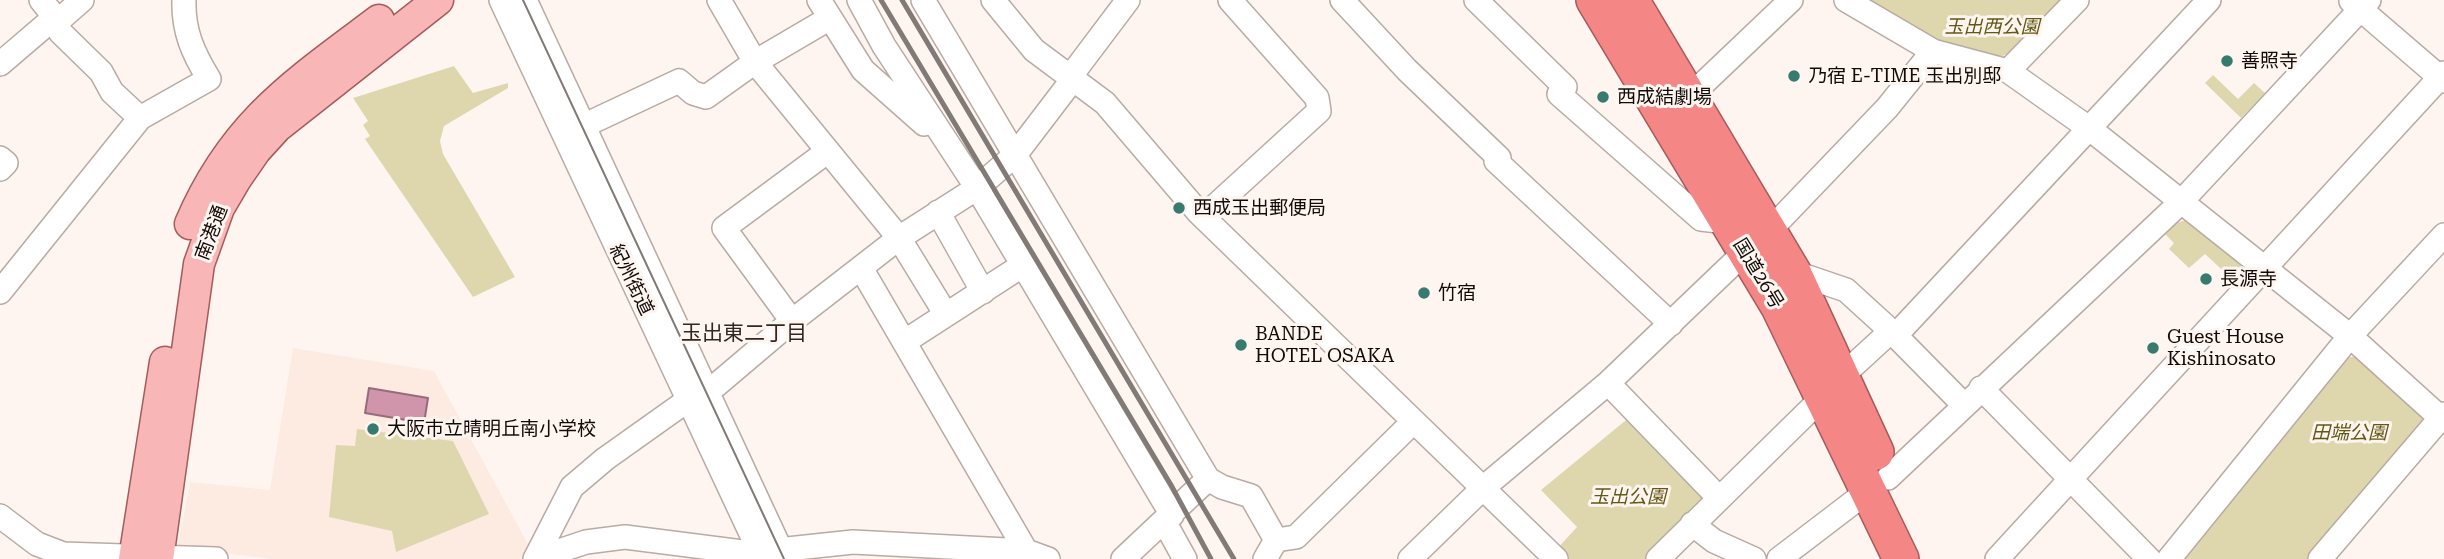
<!DOCTYPE html>
<meta charset="utf-8">
<style>
body{margin:0}
canvas{display:block;background:#fef5f0}
</style>
<canvas width="2444" height="559"></canvas>
<script>
const g = document.querySelector('canvas').getContext('2d');
g.lineJoin = 'round';
function paint(path, color) { g.fillStyle = color; g.fill(path, 'evenodd'); }
function trace(path, color, width, dash) { g.strokeStyle = color; g.lineWidth = width; g.lineCap = dash ? 'butt' : 'round'; g.setLineDash(dash || []); g.stroke(path); }
function write(font, color, halo, rows, align = 'center') {
  g.font = font + ' "Roboto Serif","Noto Sans JP",serif'; g.lineWidth = 6; g.setLineDash([]); g.textBaseline = 'middle'; g.strokeStyle = halo; g.fillStyle = color; for (const [text, x, y, turn = 0] of rows) {
    g.save(); g.translate(x, y); g.rotate((+turn || 0) * Math.PI / 180); g.textAlign = isNaN(turn) ? turn : align; if (halo) g.strokeText(text, 0, 0); g.fillText(text, 0, 0); g.restore();
  }
}
const built = new Path2D(`
 M 293,348 L 434,371 L 529,546 L 521,559 L 273,559 L 207,551 L 177,552 L 190,482 L 270,490 Z`);
const green = new Path2D(`
 M 1865,0 L 2060,0 L 2009,53 L 1998,58 L 1925,37 Z
 M 454,66 L 473,93 L 508,83 L 508,88 L 444,126 L 440,141 L 443,154 L 515,277 L 473,297 L 365,139 L 370,136 L 363,125 L 368,121 L 353,98 Z
 M 2213,75 L 2238,99 L 2254,83 L 2265,93 L 2241,118 L 2205,83 Z
 M 2189,219 L 2247,267 L 2234,281 L 2205,254 L 2189,268 L 2169,249 L 2174,243 L 2165,234 L 2177,223 Z
 M 2347,357 L 2356,357 L 2422,414 L 2423,423 L 2309,559 L 2182,559 Z
 M 1631,416 L 1712,500 L 1651,559 L 1563,559 L 1555,551 L 1577,527 L 1541,490 Z
 M 357,429 L 453,441 L 489,514 L 396,552 L 392,531 L 329,517 L 336,445 L 355,446 Z`);
const water = new Path2D(`
 M 369,388 L 428,398 L 424,423 L 365,413 Z`);
const minor = new Path2D(`
 M 41,0 L 58,21 L 60,32 L 101,72 L 112,92 L 140,118
 M 501,0 L 763,559
 M 525,0 L 785,559
 M 719,0 L 755,62 L 899,238 L 945,313
 M 819,0 L 863,70 L 924,124
 M 859,0 L 884,46 L 977,188 L 1172,515
 M 923,0 L 1208,479 L 1222,487 L 1251,496 L 1276,540
 M 993,0 L 1034,50 L 1105,103 L 1199,213 L 1556,559
 M 1342,0 L 1407,70 L 1499,158
 M 1476,0 L 1565,87
 M 1846,0 L 1933,51 L 2008,71 L 2090,129 L 2350,336 L 2444,421
 M 2351,1 L 2444,81
 M 58,21 L 82,0
 M 0,64 L 55,17
 M 2008,71 L 2077,0
 M 1070,77 L 1128,0
 M 1559,94 L 1701,219 L 1727,222
 M 1689,97 L 1791,0
 M 583,126 L 679,81 L 693,93 L 706,97 L 755,62 L 830,18
 M 0,158 L 6,163 L 0,169
 M 1496,161 L 1671,324
 M 938,212 L 983,292
 M 1203,217 L 1319,111 L 1317,98 L 1230,0
 M 1769,231 L 1887,108 L 1933,51
 M 861,268 L 1026,551
 M 1793,272 L 1846,290 L 1891,331 L 1842,376
 M 0,292 L 140,118 L 209,79 C 193,53 183,31 184,0
 M 792,321 L 724,228 L 828,151
 M 1891,331 L 1964,405
 M 1896,335 L 2209,0
 M 904,342 L 1023,265
 M 1608,383 L 1719,498
 M 1981,388 L 2149,559
 M 1888,478 L 2181,202 L 2369,0
 M 0,516 L 37,544 L 63,554 L 216,559
 M 1165,523 L 1185,559
 M 1692,524 L 1714,541 L 1754,559
 M 535,559 L 572,487 L 605,459 L 688,400 L 707,393 L 792,321 L 899,238 L 977,188 L 1015,155 L 1073,79
 M 535,559 L 586,542 L 625,537 L 750,553 L 853,542 L 1026,551 L 1048,559
 M 1123,559 L 1208,479
 M 1265,559 L 1276,540 L 1296,537 L 1413,422
 M 1410,559 L 1483,488 L 1608,383 L 1745,252
 M 1658,559 L 1823,397
 M 1779,559 L 1868,491
 M 1997,559 L 2444,73
 M 2169,559 L 2350,336 L 2444,235
 M 2320,559 L 2444,414`);
const major = new Path2D(`
 M 190,224 C 233,123 295,83 379,20
 M 134,559 L 165,362
 M 158,559 L 199,264 L 219,208 L 236,179 L 256,150 L 277,127 L 438,0`);
const highway = new Path2D(`
 M 1594,0 L 1779,307 L 1901,559
 M 1631,0 L 1793,272 L 1876,452`);
const tram = new Path2D(`
 M 523,0 L 784,559`);
const rail = new Path2D(`
 M 881,0 L 1171,485 L 1211,559
 M 902,0 L 1234,559`);
const markers = [
 [2227,61,7,"#377b6e"],
 [1794,76,7,"#377b6e"],
 [1603,97,7,"#377b6e"],
 [1179,208,7,"#377b6e"],
 [2206,279,7,"#377b6e"],
 [1424,293,7,"#377b6e"],
 [1241,345,7,"#377b6e"],
 [2153,348,7,"#377b6e"],
 [373,429,7,"#377b6e"]
];
const parkNames = [
 ["玉出西公園",1992,27],
 ["田端公園",2349,433],
 ["玉出公園",1628,497]
];
const poiNames = [
 ["善照寺",2241,61],
 ["乃宿 E-TIME 玉出別邸",1808,76],
 ["西成結劇場",1617,97],
 ["西成玉出郵便局",1193,208],
 ["長源寺",2220,279],
 ["竹宿",1438,293],
 ["BANDE",1255,334],
 ["HOTEL OSAKA",1255,356],
 ["Guest House",2167,337],
 ["Kishinosato",2167,359],
 ["大阪市立晴明丘南小学校",387,429]
];
const streetNames = [
 ["南港通",212,233,-69],
 ["国道26号",1758,274,59],
 ["紀州街道",631,280,64]
];
const neighbourhoodNames = [
 ["玉出東二丁目",744,334]
];
paint(built, '#fdeae1');
paint(green, '#ded7ae');
paint(water, '#d094ab');
trace(water, '#966b7a', 2);
trace(minor, '#b9aaa3', 26);
trace(major, '#a55b5a', 33);
trace(highway, '#a55b5a', 38);
trace(minor, '#fff', 23);
trace(major, '#f9b6b6', 30);
trace(highway, '#f58686', 35);
trace(tram, '#817a76', 2);
trace(rail, '#817a76', 5);
for (const [x, y, r, color] of markers) { const dot = new Path2D(); dot.arc(x, y, r, 0, 2 * Math.PI); g.fillStyle = color; g.fill(dot); trace(dot, '#fef5f0', 2.5); }
write('italic 19px', '#625813', '#fef5f0', parkNames);
write('19px', '#100b08', '#fef5f0', poiNames, 'left');
write('19px', '#100b08', '#fef5f0', streetNames);
write('21px', '#322621', '#fef5f0', neighbourhoodNames);
</script>
